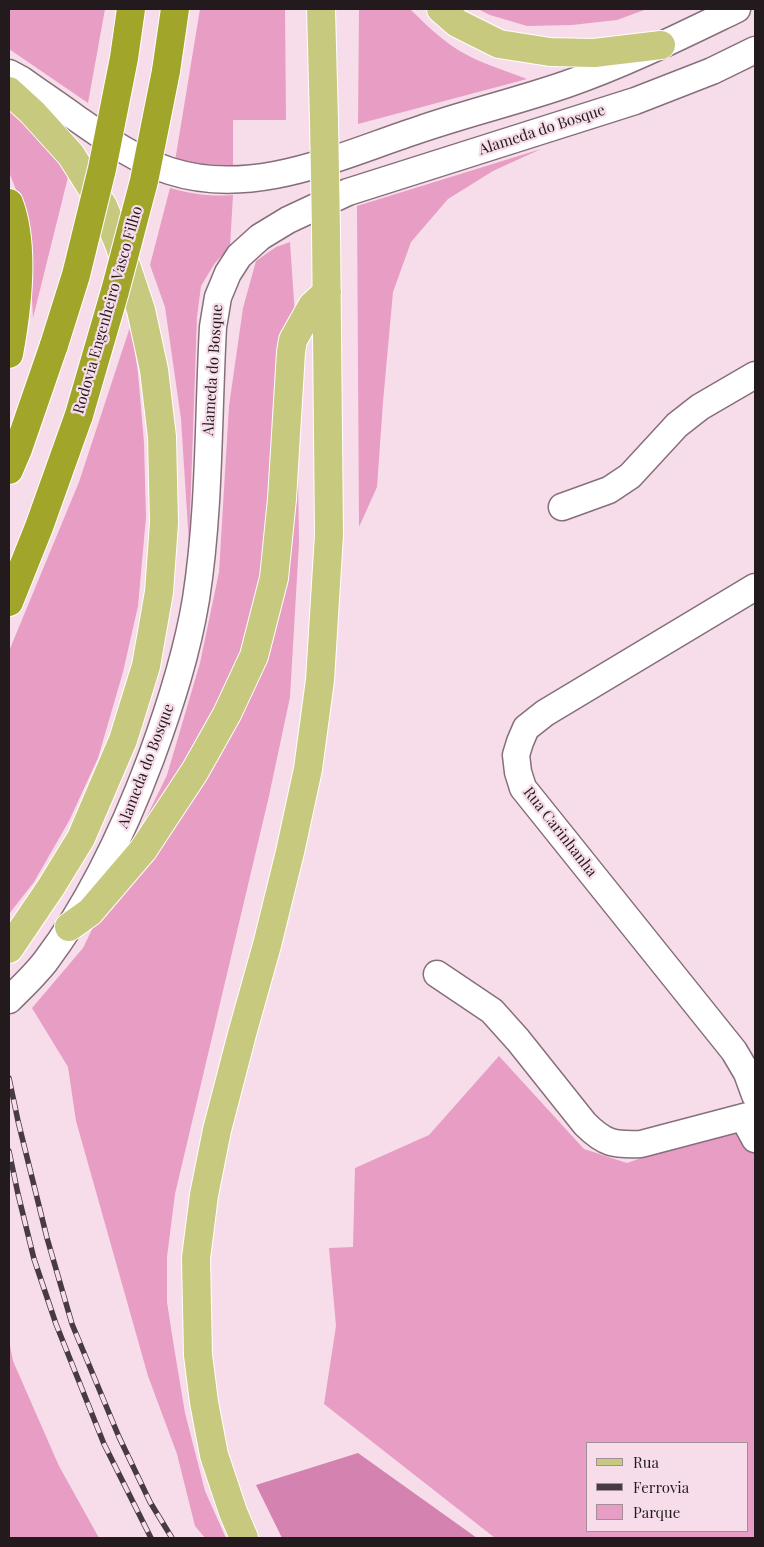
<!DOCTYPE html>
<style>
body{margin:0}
#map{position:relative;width:764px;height:1547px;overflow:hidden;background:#f7ddea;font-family:"Playfair Display",serif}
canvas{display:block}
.frame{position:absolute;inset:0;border:10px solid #231a1e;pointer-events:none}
.legend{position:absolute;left:586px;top:1442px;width:162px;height:90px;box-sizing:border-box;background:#f7ddea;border:1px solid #a28f98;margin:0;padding:6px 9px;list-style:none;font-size:15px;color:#231a1e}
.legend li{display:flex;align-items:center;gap:10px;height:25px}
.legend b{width:25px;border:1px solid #a28f98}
</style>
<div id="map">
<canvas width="764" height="1547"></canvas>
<div class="frame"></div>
<ul class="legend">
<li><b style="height:6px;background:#c7c97f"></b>Rua</li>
<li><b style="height:6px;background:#473b41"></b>Ferrovia</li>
<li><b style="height:14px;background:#e89dc5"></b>Parque</li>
</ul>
</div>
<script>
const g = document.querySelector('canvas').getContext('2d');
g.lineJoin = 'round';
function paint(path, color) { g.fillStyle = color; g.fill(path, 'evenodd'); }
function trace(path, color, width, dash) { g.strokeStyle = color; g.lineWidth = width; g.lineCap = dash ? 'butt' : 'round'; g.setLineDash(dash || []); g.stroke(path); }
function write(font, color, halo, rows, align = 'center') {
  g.font = font + ' "Playfair Display",serif'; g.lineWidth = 4.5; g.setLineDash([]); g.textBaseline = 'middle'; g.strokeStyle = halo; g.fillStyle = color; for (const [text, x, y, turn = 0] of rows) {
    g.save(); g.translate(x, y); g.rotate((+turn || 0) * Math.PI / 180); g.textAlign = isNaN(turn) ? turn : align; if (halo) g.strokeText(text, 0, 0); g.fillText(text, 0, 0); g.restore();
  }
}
const green = new Path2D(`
 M 9,9 L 105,9 L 88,103 L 9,49 Z
 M 200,9 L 285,9 L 286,120 L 233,120 L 233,167 L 175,161 Z
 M 359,9 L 410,9 C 425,24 440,38 458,50 C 479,63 504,70 527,79 L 358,124 Z
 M 478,9 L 647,9 L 617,20 L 572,25 L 527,26 L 490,15 Z
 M 9,105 L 47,146 L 68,177 L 33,318 L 30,262 L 26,215 L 9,172 Z
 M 541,149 L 493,171 L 448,199 L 411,242 L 393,292 L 383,402 L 377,487 L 359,527 L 357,206 Z
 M 170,188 C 192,194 210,197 233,195 L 230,247 L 215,263 L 201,286 L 197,317 L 189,544 L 181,419 L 165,307 L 150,265 Z
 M 290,242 L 296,331 L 299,543 L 290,697 L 269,796 L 175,1194 L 167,1257 L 167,1302 L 173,1341 L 185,1413 L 205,1491 L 226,1538 L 205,1538 L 195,1526 L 177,1454 L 148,1376 L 76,1121 L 68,1067 L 32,1008 L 83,948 L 167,775 L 200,663 L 219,572 L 229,406 L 243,308 L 256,261 L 276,247 Z
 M 131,324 L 138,373 L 144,443 L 146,517 L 138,606 L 123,672 L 98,758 L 69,821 L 34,882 L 9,914 L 9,651 L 79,482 Z
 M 499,1056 L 584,1149 L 627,1163 L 755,1118 L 755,1538 L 495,1538 L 324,1404 L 336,1326 L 329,1248 L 353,1247 L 355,1168 L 429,1135 ZM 588,1443 L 748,1443 L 748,1531 L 588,1531 Z
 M 9,1341 L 13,1361 L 59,1466 L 99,1538 L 9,1538 Z`);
const forest = new Path2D(`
 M 358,1453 L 477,1538 L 282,1538 L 256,1485 Z`);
const minor = new Path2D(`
 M 9,73 L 22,80 C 40,93 58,105 76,118 C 106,139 135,160 170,171 C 254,198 339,156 418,130 C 467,113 518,101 567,84 C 625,64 681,36 737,9
 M 562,507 L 609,490 L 630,476 L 677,425 L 700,407 L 755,375
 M 755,587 L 545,713 L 526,728 L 520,742 L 516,755 L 518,772 L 523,788 L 734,1051 L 747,1073 L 755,1095
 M 437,974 L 492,1011 L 518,1040 L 585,1124 C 605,1144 614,1145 641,1144 L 755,1114
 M 9,1000 C 21,988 34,976 45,962 C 91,901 124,830 151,758 C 170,706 187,654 196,599 C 210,509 208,418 213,327 L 218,297 L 228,273 L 239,256 L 260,237 L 288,220 L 348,192 L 635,101 L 712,71 L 755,50
 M 743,1117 L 755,1139`);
const major = new Path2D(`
 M 321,9 L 324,121
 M 441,9 L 457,23 L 499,44 L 550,52 L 594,53 L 661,45
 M 9,91 L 32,112 L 71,155 L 103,206 L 119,244 L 141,310 L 154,370 L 162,437 L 164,523 L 159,592 L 146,666 L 123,740 L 81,838 L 51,887 L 9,949
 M 69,927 L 90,912 L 143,850 L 195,771 L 227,714 L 254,656 L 274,578 L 282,499 L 291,352 L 293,340 L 312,306 L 327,292
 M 244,1538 L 233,1512 L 214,1455 L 204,1402 L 198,1355 L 196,1258 L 204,1195 L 217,1130 L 242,1034 L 267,945 L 290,852 L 308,769 L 320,680 L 329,535 L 326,229`);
const highway = new Path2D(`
 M 166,71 L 175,9
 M 9,203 C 25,245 17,311 9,354
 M 9,470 L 18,449 L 54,345
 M 9,602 L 39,527 L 79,415`);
const rail = new Path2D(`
 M 9,1078 L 18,1121 L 47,1238 L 72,1324 L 119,1437 L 150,1502 L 172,1538
 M 9,1151 L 18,1194 L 34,1259 L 56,1324 L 104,1444 L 151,1538`);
const majorBridge = new Path2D(`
 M 324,121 L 326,229`);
const highwayBridge = new Path2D(`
 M 54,345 L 76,275 L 102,169 L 124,58 L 131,9
 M 79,415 L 115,291 L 144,181 L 166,71`);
const streetNames = [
 ["Alameda do Bosque",542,130,-18],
 ["Rodovia Engenheiro Vasco Filho",108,310,-74],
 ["Alameda do Bosque",213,370,-86],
 ["Alameda do Bosque",146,766,-69],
 ["Rua Carinhanha",560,832,52]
];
paint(green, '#e89dc5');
paint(forest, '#d482af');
trace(minor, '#866f7b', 29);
trace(major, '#fff', 30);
trace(highway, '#fff', 30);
trace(minor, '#fff', 26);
trace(major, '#c7c97f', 28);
trace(highway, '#a1a52a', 28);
trace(rail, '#473b41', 5.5);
trace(rail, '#f7ddea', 4, [11]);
trace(majorBridge, '#fff', 30, []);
trace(highwayBridge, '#fff', 30, []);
trace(majorBridge, '#c7c97f', 28);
trace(highwayBridge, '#a1a52a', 28);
write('15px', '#231a1e', '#f7ddea', streetNames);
</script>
